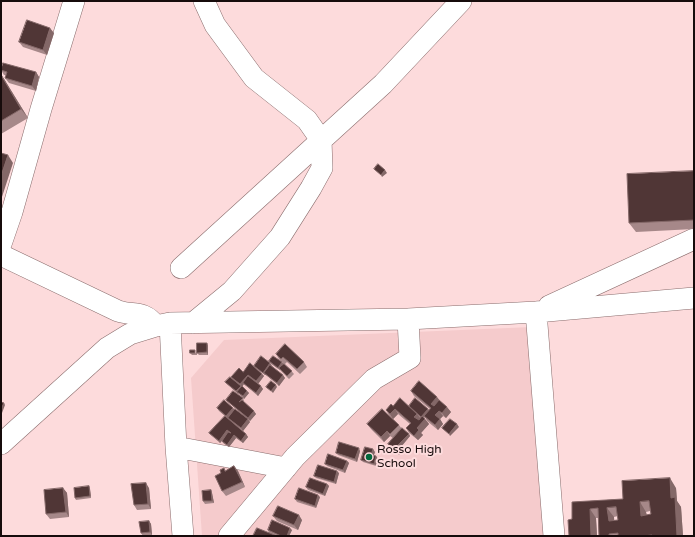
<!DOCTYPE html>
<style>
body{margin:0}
#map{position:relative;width:695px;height:537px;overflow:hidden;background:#fddbdc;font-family:"Varela Round",sans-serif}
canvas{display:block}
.frame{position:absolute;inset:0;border:2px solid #160b0b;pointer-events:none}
</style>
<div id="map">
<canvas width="695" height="537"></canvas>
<div class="frame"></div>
</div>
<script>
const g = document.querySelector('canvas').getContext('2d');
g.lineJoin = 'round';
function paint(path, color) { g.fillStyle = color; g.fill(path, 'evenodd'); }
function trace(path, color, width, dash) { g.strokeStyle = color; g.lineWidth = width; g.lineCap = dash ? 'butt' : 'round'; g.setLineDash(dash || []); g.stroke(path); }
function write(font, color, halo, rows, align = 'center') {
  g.font = font + ' "Varela Round",sans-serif'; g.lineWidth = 4; g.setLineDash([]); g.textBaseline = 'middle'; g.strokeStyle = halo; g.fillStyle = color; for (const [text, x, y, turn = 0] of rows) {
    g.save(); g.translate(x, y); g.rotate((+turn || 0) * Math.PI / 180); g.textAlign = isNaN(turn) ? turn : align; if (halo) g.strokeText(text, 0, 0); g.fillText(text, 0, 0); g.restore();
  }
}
const built = new Path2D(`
 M 532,327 L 547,536 L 202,536 L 191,378 L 224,340 Z`);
const minor = new Path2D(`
 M 1,244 L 12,212 L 41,109 L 74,1
 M 1,255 L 118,311 C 134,316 144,310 156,326
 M 181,268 L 383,84 L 461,1
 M 549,306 L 694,239
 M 536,312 L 554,536
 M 170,323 L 176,447 L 183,536
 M 193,323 L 232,291 L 280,237 L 311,188 L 322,168 L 321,140 L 307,120 L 254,78 L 215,25 L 204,1
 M 1,444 L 107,348 L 130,334 L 156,326 L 170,323 L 408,319 L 536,312 L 694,298
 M 176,447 L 286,468
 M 229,536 L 295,457 L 374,379 L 410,358 L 408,319`);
const wall = new Path2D(`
 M 54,33 L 47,55 L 23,47 L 19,42 Z
 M 1,70 L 36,72 L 39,77 L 36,91 L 9,83 L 5,78 L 6,75 L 4,75 Z
 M 1,74 L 28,118 L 1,134 Z
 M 694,171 L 694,229 L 636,232 L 629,223 Z
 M 207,343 L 208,346 L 208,355 L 199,355 L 197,353 Z
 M 190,353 L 197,353 L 197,355 L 192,355 Z
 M 276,354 L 304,362 L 307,367 L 300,374 L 287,362 L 285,364 L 294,374 L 289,379 L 280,370 L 271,364 L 269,361 L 284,364 L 279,359 Z
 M 254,366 L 272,366 L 285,378 L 279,386 L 266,375 L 265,375 L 256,368 Z
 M 243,372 L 262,374 L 264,376 L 258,384 L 263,389 L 258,396 L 244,384 L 242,386 L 249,393 L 244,399 L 238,393 L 238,394 L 227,384 L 225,382 L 242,387 L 233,379 L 231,377 Z
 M 411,391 L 441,402 L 451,412 L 446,418 L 443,416 L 440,419 L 443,424 L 438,430 L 427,421 L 425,417 L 424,418 L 429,424 L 421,433 L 423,435 L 418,440 L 409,433 L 406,428 L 410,424 L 398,414 L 393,419 L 389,415 L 386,410 L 393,406 L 428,409 L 429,410 L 430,409 L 414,396 Z
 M 243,398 L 244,401 L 243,402 L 256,414 L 250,421 L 228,402 L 226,400 Z
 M 217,408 L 233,408 L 234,410 L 250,422 L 243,431 L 219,411 Z
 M 225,416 L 246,434 L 248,437 L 243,443 L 236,438 L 229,447 L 223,443 L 222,441 L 220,443 L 211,435 L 209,433 Z
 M 367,424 L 399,425 L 402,429 L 409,434 L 410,436 L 401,447 L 403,451 L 399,455 L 388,444 L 393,438 L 390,436 L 384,442 L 371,429 Z
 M 360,451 L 357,462 L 338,455 L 336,453 Z
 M 375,452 L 374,455 L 378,459 L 376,466 L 363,462 L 361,460 Z
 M 347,461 L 349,463 L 345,473 L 327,466 L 325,464 Z
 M 234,466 L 238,471 L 245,487 L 226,496 L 222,491 L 221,473 Z
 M 339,473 L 336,484 L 316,478 L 314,476 Z
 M 327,484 L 329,486 L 325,496 L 308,490 L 306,487 Z
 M 89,486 L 90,489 L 91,498 L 76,500 L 75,498 Z
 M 63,488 L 67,493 L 69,517 L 50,519 L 46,514 Z
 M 149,488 L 151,509 L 137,510 L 134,505 Z
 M 676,488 L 677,501 L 681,507 L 683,536 L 599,536 L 598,518 L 596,518 L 597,536 L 569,536 L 572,519 L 572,502 L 623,499 ZM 650,511 L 651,514 L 647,515 L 646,512 ZM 618,516 L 618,520 L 614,520 L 614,517 Z
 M 211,490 L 212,493 L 214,503 L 205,504 L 203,501 Z
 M 320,497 L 316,508 L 297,502 L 295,499 Z
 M 273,516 L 302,520 L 298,530 L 277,521 Z
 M 149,521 L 151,524 L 152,535 L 143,536 L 141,533 Z
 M 268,530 L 292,530 L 289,536 L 277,536 L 269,533 Z`);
const shadedWall = new Path2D(`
 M 50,28 L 54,33 L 47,55 L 43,50 Z
 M 36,72 L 39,77 L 36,91 L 32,86 Z
 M 1,74 L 28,118 L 21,109 L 1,75 Z
 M 8,155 L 13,163 L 1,200 L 1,176 Z
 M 385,170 L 387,173 L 382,177 L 381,175 Z
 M 207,343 L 208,346 L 208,355 L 207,352 Z
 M 282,362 L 284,365 L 280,370 L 278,368 Z
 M 270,363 L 272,366 L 266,374 L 264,373 L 266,375 L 265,375 L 263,373 Z
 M 262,374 L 264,376 L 258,384 L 256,381 Z
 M 248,375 L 250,377 L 243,383 L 244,384 L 242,387 L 240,384 Z
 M 283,375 L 285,378 L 279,386 L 277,383 Z
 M 276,385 L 277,387 L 273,393 L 271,391 Z
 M 241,386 L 243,389 L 237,392 L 238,393 L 238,394 L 236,391 Z
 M 261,386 L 263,389 L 258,396 L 256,393 Z
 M 247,391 L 249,393 L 244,399 L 243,396 Z
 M 437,397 L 441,402 L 435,409 L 431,404 Z
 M 4,403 L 5,405 L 2,413 L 1,412 L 1,409 Z
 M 447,407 L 451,412 L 446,418 L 442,413 Z
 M 233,408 L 235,410 L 228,418 L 226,416 Z
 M 395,409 L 398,414 L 393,419 L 390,414 Z
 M 428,409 L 430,411 L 423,419 L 421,417 Z
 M 254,411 L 256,414 L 250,421 L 248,418 Z
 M 439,411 L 443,416 L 439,420 L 440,419 L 443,424 L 438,430 L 435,425 L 435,415 Z
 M 417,414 L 421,419 L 418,422 L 414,417 Z
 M 248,419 L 250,422 L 243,431 L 241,428 Z
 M 425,419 L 429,424 L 421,433 L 423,435 L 418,440 L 414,436 L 417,428 Z
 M 457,424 L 459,427 L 450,436 L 449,434 Z
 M 227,430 L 229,432 L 220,443 L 219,441 Z
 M 387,431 L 390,436 L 384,442 L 381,437 Z
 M 246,434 L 248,437 L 243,443 L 241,441 Z
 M 409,434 L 410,436 L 400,448 L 398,445 Z
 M 234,435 L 236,438 L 229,447 L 227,445 Z
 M 359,448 L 360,451 L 357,462 L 355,459 Z
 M 402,448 L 403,451 L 399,455 L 398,452 Z
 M 373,449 L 375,452 L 373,457 L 371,455 Z
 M 376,456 L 378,459 L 376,466 L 374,464 Z
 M 347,461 L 349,463 L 345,473 L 343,470 Z
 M 234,466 L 238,471 L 245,487 L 242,482 Z
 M 337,471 L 339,473 L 336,484 L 334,482 Z
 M 670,478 L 676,488 L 677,501 L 681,507 L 683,536 L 677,536 L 671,498 Z
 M 146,483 L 149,488 L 151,509 L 148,504 Z
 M 327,484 L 329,486 L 325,496 L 323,494 Z
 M 89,486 L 90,489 L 91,498 L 90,496 Z
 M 63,488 L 67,493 L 69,517 L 66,512 Z
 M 211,490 L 212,493 L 214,503 L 212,501 Z
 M 318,495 L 320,497 L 316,508 L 315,506 Z
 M 640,502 L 646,512 L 648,525 L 641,516 Z
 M 607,508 L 614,517 L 615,530 L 609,521 Z
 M 590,509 L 596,518 L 597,536 L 591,536 Z
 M 299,515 L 302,520 L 298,530 L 294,525 Z
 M 149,521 L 151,524 L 152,535 L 150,532 Z
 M 290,528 L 292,530 L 289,536 L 287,536 Z`);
const building = new Path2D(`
 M 27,20 L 50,28 L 43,50 L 19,42 Z
 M 3,63 L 36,72 L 32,86 L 5,78 L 7,72 L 1,70 Z
 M 1,75 L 21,109 L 1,121 Z
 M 1,153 L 8,155 L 1,176 Z
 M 378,164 L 385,170 L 381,175 L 374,169 Z
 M 694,171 L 694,220 L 629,223 L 627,174 Z
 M 197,343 L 207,343 L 207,352 L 197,353 Z
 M 285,344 L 304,362 L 297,369 L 283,357 L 281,359 L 276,354 Z
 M 190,350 L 195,350 L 195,353 L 190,353 Z
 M 261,356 L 270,363 L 263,373 L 254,366 Z
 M 273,356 L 282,362 L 278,368 L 269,361 Z
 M 250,363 L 262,374 L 256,381 L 248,375 L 240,384 L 231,377 L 239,368 L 243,372 Z
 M 284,364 L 292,371 L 287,376 L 279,368 Z
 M 270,365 L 283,375 L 277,383 L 264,373 Z
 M 248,376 L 261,386 L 256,393 L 243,383 Z
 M 230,377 L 241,386 L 236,391 L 225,382 Z
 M 271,381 L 276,385 L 271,391 L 266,387 Z
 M 419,381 L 437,397 L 431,404 L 434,406 L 439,400 L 447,407 L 442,413 L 439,411 L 435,415 L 440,419 L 435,425 L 424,416 L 431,408 L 411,391 Z
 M 242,386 L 247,391 L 243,396 L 237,392 Z
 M 233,391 L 243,398 L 239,402 L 242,400 L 254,411 L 248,418 L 226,400 Z
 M 400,398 L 417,414 L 414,417 L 419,420 L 422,416 L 425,419 L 417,428 L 419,430 L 414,436 L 406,428 L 411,423 L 395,409 L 390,414 L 386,410 L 391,404 L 393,406 Z
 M 415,398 L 428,409 L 421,417 L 409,406 Z
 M 224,400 L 233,408 L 226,416 L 217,408 Z
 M 1,402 L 4,403 L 1,409 Z
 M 235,409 L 248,419 L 241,428 L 228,418 Z
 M 382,409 L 399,425 L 390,434 L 387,431 L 381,437 L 367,424 Z
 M 225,416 L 246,434 L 241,441 L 234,435 L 227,445 L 222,441 L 228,432 L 231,433 L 227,430 L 219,441 L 209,433 Z
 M 450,419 L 457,424 L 449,434 L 442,428 Z
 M 402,428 L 409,434 L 398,445 L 402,448 L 398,452 L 388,444 Z
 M 339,442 L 359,448 L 355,459 L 336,453 Z
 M 365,447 L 373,449 L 371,455 L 376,456 L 374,464 L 361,460 Z
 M 328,454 L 347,461 L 343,470 L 325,464 Z
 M 318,465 L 337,471 L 334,482 L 314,476 Z
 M 234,466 L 242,482 L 222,491 L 215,476 L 221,473 L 220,470 L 224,468 L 225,471 Z
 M 310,478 L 327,484 L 323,494 L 306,487 Z
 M 670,478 L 671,498 L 675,497 L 677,536 L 652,536 L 652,535 L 643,536 L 618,536 L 618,533 L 609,534 L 609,536 L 599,536 L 598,508 L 590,509 L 591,536 L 569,536 L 568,520 L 572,519 L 572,502 L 623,499 L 622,481 ZM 649,501 L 651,514 L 641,516 L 640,502 ZM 616,507 L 618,520 L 609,521 L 607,508 Z
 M 146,483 L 148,504 L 134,505 L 131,484 Z
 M 89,486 L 90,496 L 75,498 L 74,488 Z
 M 63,488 L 66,512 L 46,514 L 44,490 Z
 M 299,488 L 318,495 L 315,506 L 295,499 Z
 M 211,490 L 212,501 L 203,501 L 202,491 Z
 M 278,506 L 299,515 L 294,525 L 273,516 Z
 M 272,520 L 290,528 L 287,536 L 281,536 L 268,530 Z
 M 149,521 L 150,532 L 141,533 L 139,522 Z
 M 257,528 L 277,536 L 253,536 Z`);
const markers = [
 [369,457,4,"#02683d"]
];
const poiNames = [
 ["Rosso High",377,450],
 ["School",377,464]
];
paint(built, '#f5cbcc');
trace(minor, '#8a6d6d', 22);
trace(minor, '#fff', 21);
paint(wall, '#a68889');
paint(shadedWall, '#846868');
paint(building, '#503636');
trace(building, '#846868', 1);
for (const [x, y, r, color] of markers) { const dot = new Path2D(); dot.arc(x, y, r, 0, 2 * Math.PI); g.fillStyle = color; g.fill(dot); trace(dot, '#fddbdc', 1.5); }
write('12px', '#160b0b', '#fddbdc', poiNames, 'left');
</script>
